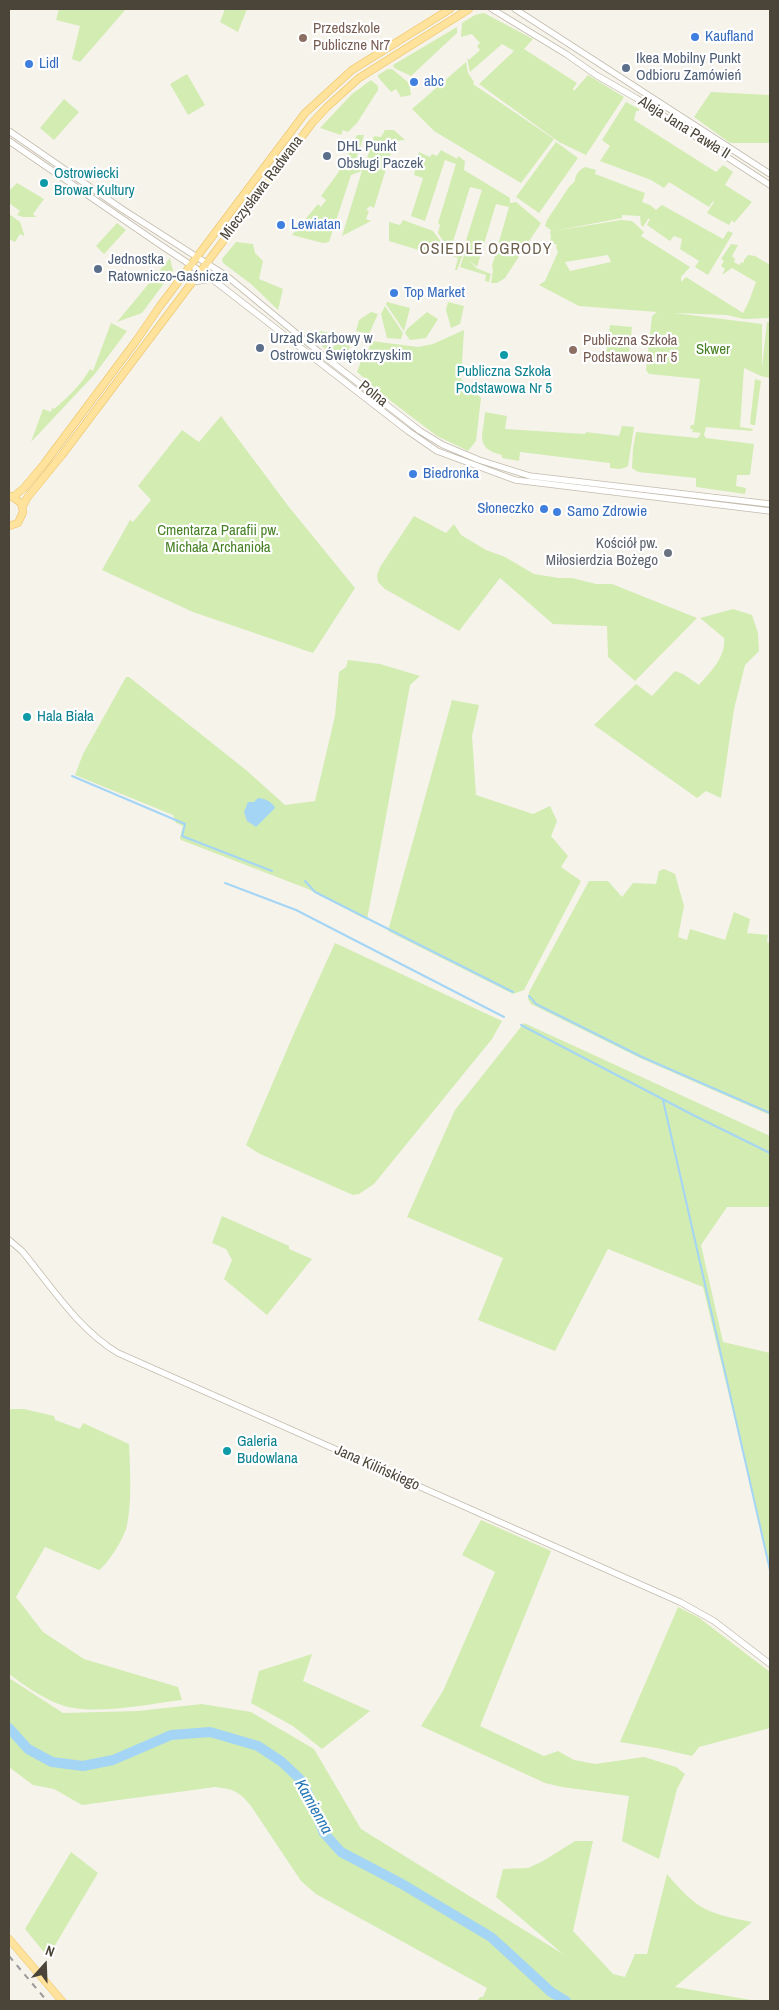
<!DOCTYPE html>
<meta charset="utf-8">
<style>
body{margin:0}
#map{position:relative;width:779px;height:2010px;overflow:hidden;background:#f6f3eb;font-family:"Archivo Narrow",sans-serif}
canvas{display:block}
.frame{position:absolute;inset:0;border:10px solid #4b4438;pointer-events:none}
.north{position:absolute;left:20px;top:1940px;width:50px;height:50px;-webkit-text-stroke:4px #fff;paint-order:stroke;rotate:20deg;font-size:14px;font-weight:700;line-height:20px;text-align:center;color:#4b4438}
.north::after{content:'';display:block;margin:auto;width:18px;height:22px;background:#4b4438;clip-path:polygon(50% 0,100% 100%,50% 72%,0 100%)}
</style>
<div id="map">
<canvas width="779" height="2010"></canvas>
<div class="frame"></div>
<div class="north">N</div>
</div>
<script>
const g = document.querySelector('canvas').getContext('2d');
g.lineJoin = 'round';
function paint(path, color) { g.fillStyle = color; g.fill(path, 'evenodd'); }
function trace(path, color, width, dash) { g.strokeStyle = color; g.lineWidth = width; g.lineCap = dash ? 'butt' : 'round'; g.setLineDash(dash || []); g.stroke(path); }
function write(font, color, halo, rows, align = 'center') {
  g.font = font + ' "Archivo Narrow",sans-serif'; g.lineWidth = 4.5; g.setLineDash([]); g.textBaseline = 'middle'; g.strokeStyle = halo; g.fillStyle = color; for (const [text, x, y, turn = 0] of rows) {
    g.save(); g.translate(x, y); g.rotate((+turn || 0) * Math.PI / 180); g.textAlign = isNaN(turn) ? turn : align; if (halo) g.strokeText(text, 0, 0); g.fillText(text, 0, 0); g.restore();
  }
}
const green = new Path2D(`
 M 59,9 L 126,9 L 80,62 L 72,59 L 80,26 L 56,20 Z
 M 225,9 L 247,9 L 238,32 L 220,22 Z
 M 484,13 L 533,39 L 524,49 L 577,83 L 573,89 L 574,91 L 588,75 L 624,97 L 586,155 L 559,142 L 479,84 L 514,51 L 502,44 L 470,72 L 467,58 L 469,60 L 480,50 L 477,46 L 480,43 L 472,34 L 461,37 L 462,23 L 475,15 Z
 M 457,27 L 457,33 L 411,76 L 394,68 L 393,65 Z
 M 466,62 L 468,73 L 474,82 L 473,84 L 554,139 L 521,183 L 434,131 L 412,109 Z
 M 388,69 L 392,69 L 409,83 L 411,95 L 401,97 L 396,89 L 391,92 L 378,77 L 378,75 Z
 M 187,74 L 205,105 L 188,115 L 170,84 Z
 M 371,80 L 378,86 L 378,90 L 357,123 L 348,132 L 343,130 L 341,135 L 320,128 L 352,94 Z
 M 711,92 L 770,95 L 770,143 L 730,143 L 694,117 Z
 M 64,99 L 79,112 L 54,140 L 40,128 Z
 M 626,102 L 639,109 L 639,111 L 636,111 L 634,120 L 716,172 L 723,165 L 733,172 L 725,185 L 752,202 L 734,223 L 732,220 L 729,225 L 707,213 L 714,202 L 713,201 L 709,207 L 669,182 L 664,188 L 651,180 L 600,161 L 610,146 L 602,140 Z
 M 385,130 L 394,130 L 405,140 L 394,141 L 385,139 L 394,143 L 374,208 L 370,206 L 366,210 L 369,211 L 366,219 L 371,221 L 342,236 L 362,171 L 351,175 L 329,242 L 323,243 L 292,235 L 318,204 L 321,207 L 326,200 L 321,196 L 338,173 L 357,135 L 364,135 L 354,166 L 363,170 L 374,136 L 381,137 Z
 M 556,142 L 578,158 L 539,213 L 516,197 Z
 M 441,150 L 457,159 L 458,156 L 465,161 L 464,170 L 510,198 L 510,203 L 516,202 L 541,223 L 505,278 L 497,283 L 491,283 L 493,270 L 492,266 L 509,207 L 496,204 L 477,267 L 469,260 L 476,268 L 491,274 L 489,282 L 485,281 L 486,275 L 460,267 L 464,255 L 463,254 L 457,270 L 455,270 L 458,258 L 434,250 L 432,254 L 389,241 L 389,222 L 400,225 L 403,220 L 433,231 L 447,250 L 462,253 L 482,190 L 470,187 L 451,248 L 448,249 L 438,233 L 440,225 L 438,223 L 456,164 L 445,160 L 425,221 L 411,216 L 423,178 L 414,175 L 419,152 L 430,157 L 432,154 L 437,156 Z
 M 585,167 L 596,170 L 595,174 L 645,193 L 642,202 L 650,205 L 656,210 L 662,205 L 723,239 L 728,231 L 733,233 L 708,275 L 695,267 L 699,261 L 680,249 L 682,239 L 674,236 L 670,241 L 647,225 L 650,219 L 648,219 L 643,227 L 641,225 L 640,216 L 622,215 L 622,218 L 554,231 L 621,220 L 632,221 L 644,232 L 641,236 L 690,267 L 681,277 L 681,282 L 686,277 L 743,313 L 749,301 L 756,282 L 732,268 L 722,275 L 725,269 L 721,266 L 724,261 L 721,259 L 731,244 L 738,245 L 732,256 L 735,259 L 734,262 L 739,265 L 742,262 L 744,263 L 744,260 L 748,255 L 755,256 L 770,265 L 770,318 L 744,319 L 727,315 L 674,313 L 762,324 L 762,368 L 767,322 L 770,322 L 770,378 L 761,376 L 744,368 L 740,427 L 753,429 L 752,431 L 706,427 L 704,435 L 706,438 L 754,444 L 750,475 L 737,475 L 736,486 L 746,488 L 745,494 L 696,487 L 696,478 L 638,472 L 632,468 L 633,449 L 636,432 L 698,438 L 701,433 L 692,432 L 693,429 L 690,429 L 691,425 L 694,425 L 700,379 L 649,374 L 646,370 L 652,316 L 657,312 L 579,306 L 539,285 L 545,281 L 558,252 L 556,247 L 557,245 L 550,242 L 551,237 L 550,231 L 552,231 L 545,226 L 547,220 L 569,187 L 575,181 C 575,175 579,170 585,167 ZM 608,255 L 611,262 L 570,271 L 565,262 Z
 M 17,183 L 44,199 L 33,214 L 36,217 L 23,217 L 17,215 L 20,211 L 9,203 L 9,191 Z
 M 9,214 L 20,222 L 24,234 L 24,236 L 20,234 L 15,242 L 9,239 Z
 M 117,223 L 126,230 L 104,254 L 96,246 Z
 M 236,242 L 253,244 L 255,253 L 263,261 L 259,279 L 283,289 L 278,310 L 251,284 L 223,263 L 222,259 Z
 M 170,258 L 173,271 L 142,313 L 117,322 Z
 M 387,302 L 410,308 L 404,331 L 386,304 Z
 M 448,302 L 464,306 L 460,324 L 451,328 L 446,310 Z
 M 385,306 L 403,333 L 401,339 L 387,338 L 381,314 Z
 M 371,312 L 378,314 L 369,334 L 356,331 L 359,320 Z
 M 427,312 L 438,319 L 426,338 L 410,340 L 405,333 L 407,329 Z
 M 111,323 L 127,331 L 94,375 L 31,442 L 43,409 L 51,412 L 52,408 L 54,409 C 67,398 82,384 90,369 L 93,371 Z
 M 610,325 L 632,327 L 628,365 L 605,362 Z
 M 464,330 L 461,379 L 481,398 L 476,441 L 468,451 L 437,436 L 367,383 L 369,382 L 357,372 L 361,361 L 366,358 L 371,341 L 418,347 L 433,344 Z
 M 320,331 L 352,338 L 345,363 L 323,347 L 317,338 Z
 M 755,379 L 761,381 L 755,425 L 752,425 L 750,423 Z
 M 485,412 L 507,416 L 505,429 L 585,434 L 586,432 L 619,436 L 622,426 L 634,427 L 628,466 C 622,470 616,469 610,468 L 610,463 L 520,452 L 519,461 L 502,458 L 502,455 C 473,448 484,434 485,412 Z
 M 221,416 L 289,507 L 355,588 L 313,653 L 193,612 L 102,570 L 130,520 L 133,522 L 151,500 L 138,486 L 182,430 L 199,442 Z
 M 414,516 L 446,533 L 454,524 L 461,535 L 486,550 L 505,557 L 534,574 L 559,578 L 572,578 L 596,584 L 612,584 L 697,618 L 635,681 L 608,657 L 607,626 L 553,624 L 500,578 L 459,631 L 385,589 L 378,582 L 377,575 L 380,567 Z
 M 733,609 L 752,615 L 758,633 L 759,651 L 745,665 L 734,709 L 721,798 L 706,791 L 697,798 L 594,725 L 636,684 L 652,696 L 675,671 L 683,674 L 699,685 C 711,671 726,657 724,638 L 700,618 Z
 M 348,660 L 380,664 L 420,676 L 410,685 L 367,920 L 308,889 L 181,840 L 180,838 L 183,826 L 176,823 L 173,815 L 75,775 L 83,754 L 126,677 L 129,677 L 246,770 L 285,805 L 315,801 L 335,716 L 339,672 L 346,667 Z
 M 452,700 L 479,705 L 472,736 L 476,795 L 533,814 L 550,806 L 557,821 L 551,836 L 568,856 L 561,867 L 581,881 L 524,990 L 513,994 L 388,931 Z
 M 664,869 L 675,874 L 684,906 L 678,937 L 687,940 L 690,929 L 725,940 L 734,912 L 750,919 L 747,933 L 768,935 L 767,942 L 770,943 L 770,1115 L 640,1058 L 531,1004 L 528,999 L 529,992 L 589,881 L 608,881 L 622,897 L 633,883 L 656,884 L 659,871 Z
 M 335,943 L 502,1021 L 492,1039 L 374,1184 L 359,1194 L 353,1195 L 260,1154 L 246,1145 L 295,1031 Z
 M 524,1023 L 770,1136 L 770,1207 L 727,1207 L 701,1245 L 723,1342 L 770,1353 L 770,1566 L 703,1287 L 608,1249 L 555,1351 L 478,1320 L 503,1258 L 407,1217 L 455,1110 Z
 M 222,1216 L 289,1246 L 289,1249 L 312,1259 L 267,1315 L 224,1279 L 232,1260 L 226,1249 L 212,1243 Z
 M 11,1409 L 24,1409 L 54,1416 L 55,1420 L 80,1429 L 83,1423 L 129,1444 C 130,1468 132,1501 127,1525 C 125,1537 108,1564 99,1570 L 45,1547 L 16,1597 L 43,1632 L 84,1659 L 178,1687 L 182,1700 C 147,1704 109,1713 74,1708 C 51,1705 27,1687 9,1674 L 9,1412 Z
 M 481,1520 L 551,1551 L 480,1726 L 544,1756 L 558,1751 L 574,1760 L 595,1764 L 644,1757 L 676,1767 L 685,1774 L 677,1789 L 659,1859 L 622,1841 L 629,1796 L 562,1787 L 545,1783 L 421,1726 L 443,1691 L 495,1572 L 462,1555 Z
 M 678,1607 L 698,1617 L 770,1672 L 770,1728 L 699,1747 L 692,1756 L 657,1748 L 620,1742 Z
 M 312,1654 L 303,1681 L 370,1711 L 322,1749 L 293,1726 L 251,1703 L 259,1671 Z
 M 9,1678 L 63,1713 L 138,1711 L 202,1704 L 251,1712 L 314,1749 L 361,1829 L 563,1954 L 496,1897 L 503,1869 L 528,1868 L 543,1861 L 575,1841 L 593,1841 L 573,1931 L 613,1974 L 625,1977 L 635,1954 L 647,1954 L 667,1874 C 696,1909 708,1914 752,1922 L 675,1987 L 757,2001 L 477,2001 L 480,1997 L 483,1997 L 487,1988 L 316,1894 L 301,1881 L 251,1806 C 239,1791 233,1789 215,1787 L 82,1805 L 54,1789 L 33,1785 L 9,1767 Z
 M 71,1852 L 98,1873 L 48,1957 L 25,1929 Z`);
const water = new Path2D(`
 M 258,798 C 264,798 273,802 275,808 L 256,827 L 247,821 L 244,812 L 248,802 L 254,802 Z`);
const stream = new Path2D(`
 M 72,776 L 185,824 L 182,836 L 272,871
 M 305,881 L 315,892 L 513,992
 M 225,883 L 296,910 L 504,1017
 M 529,996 L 536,1004 L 642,1057 L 770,1113
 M 521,1025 L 693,1115 L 770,1153
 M 663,1100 L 770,1570`);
const river = new Path2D(`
 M 9,1728 L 28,1749 L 52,1762 L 83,1766 L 113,1760 L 171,1735 L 210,1732 L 258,1746 L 282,1762 L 303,1782 L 324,1833 L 341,1852 L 402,1884 L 491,1937 L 551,1992 L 566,2001`);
const minor = new Path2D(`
 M 492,9 L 566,54 L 596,75 L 636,98 L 770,185
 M 515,9 L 770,174
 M 9,131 L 122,209 L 228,277 L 325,357 L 420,431 L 443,445 L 479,460 L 530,476 L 770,504
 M 9,141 L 162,246 L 212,279 L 408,431 L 437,451 L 515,480 L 770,511
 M 192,282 L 212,279
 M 9,1240 L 22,1251 C 51,1286 78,1329 118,1353 L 680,1602 L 714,1621 L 770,1664`);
const major = new Path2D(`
 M 13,497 L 24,488 L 44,464 L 136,341 L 160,306 L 305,113 L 352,70 L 450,9
 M 23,506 L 27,498 L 62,455 L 313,122 L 327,107 L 359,78 L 469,9
 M 9,526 L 18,523 L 23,512 L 21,503 L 11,496
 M 9,1939 L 62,2001`);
const rail = new Path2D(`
 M 9,1956 L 47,2001`);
const markers = [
 [695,37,5,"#3f7fe0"],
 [303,38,5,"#8d6e63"],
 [29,64,5,"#3f7fe0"],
 [626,68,5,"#5c6f8a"],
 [414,82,5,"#3f7fe0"],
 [327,156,5,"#5c6f8a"],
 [44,183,5,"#0f9aa8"],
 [281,225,5,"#3f7fe0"],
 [98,269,5,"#5c6f8a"],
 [394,293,5,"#3f7fe0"],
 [260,348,5,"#5c6f8a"],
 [573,350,5,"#8d6e63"],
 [504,355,5,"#0f9aa8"],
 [413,474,5,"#3f7fe0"],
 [544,509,5,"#3f7fe0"],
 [557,512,5,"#3f7fe0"],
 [668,553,5,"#6b7280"],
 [27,717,5,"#0f9aa8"],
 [227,1451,5,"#0f9aa8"]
];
const educationNames = [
 ["Przedszkole",313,29],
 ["Publiczne Nr7",313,46],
 ["Publiczna Szkoła",583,341],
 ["Podstawowa nr 5",583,358]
];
const shopNames = [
 ["Kaufland",705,37],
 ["Lidl",39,64],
 ["abc",424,82],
 ["Lewiatan",291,225],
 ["Top Market",404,293],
 ["Biedronka",423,474],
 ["Słoneczko",534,509,"right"],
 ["Samo Zdrowie",567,512]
];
const serviceNames = [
 ["Ikea Mobilny Punkt",636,59],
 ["Odbioru Zamówień",636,76],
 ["DHL Punkt",337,147],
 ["Obsługi Paczek",337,164],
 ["Jednostka",108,260],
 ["Ratowniczo-Gaśnicza",108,277],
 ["Urząd Skarbowy w",270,339],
 ["Ostrowcu Świętokrzyskim",270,356]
];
const streetNames = [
 ["Aleja Jana Pawła II",684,128,32],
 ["Mieczysława Radwana",262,188,-53],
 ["Polna",373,394,38],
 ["Jana Kilińskiego",377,1468,24]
];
const cultureNames = [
 ["Ostrowiecki",54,174],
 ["Browar Kultury",54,191],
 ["Publiczna Szkoła",504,372,"center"],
 ["Podstawowa Nr 5",504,389,"center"],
 ["Hala Biała",37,717],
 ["Galeria",237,1442],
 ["Budowlana",237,1459]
];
const parkNames = [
 ["Skwer",713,350],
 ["Cmentarza Parafii pw.",218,531],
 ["Michała Archanioła",218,548]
];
const worshipNames = [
 ["Kościół pw.",658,544],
 ["Miłosierdzia Bożego",658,561]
];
const neighbourhoodNames = [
 ["OSIEDLE OGRODY",486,250]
];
const waterNames = [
 ["Kamienna",313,1807,61]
];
paint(green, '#d2ecb2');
paint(water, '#a5d5f5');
trace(stream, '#a5d5f5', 2);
trace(river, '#a5d5f5', 10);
trace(minor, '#c3bbad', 7);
trace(major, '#ebc264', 8);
trace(minor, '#fff', 5.5);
trace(major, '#ffe29b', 7);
trace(rail, '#9a9a9a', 2, [6, 6]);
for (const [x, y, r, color] of markers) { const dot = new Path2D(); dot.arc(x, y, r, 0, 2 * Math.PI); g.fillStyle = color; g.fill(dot); trace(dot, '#fff', 2); }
write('15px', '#785e54', '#fff', educationNames, 'left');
write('15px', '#366cbe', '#fff', shopNames, 'left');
write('15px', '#4e5e75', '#fff', serviceNames, 'left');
write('15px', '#4b4438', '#fff', streetNames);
write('15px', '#0d838f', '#fff', cultureNames, 'left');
write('15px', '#498226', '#fff', parkNames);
write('15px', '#5b616d', '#fff', worshipNames, 'right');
g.letterSpacing = '1px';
write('16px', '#6f624e', '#fff', neighbourhoodNames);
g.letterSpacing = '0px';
write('italic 16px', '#287ab7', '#fff', waterNames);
</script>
